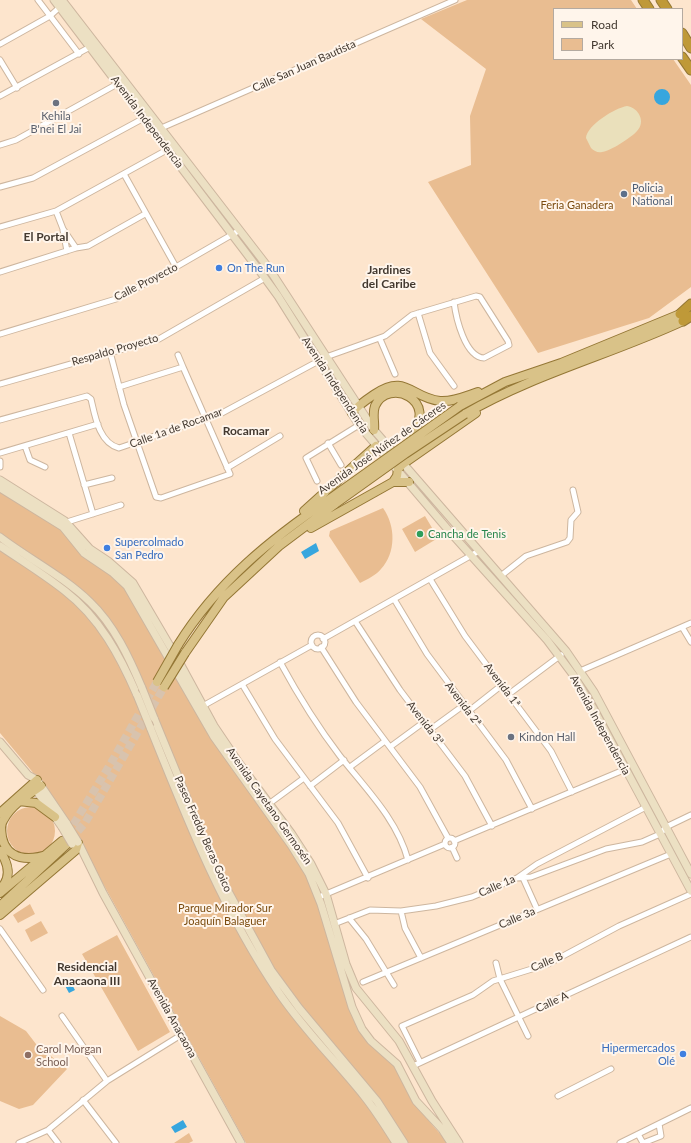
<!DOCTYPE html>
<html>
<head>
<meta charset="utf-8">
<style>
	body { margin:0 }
	#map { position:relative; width:691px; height:1143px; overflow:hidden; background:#fde5cd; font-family:Lato,sans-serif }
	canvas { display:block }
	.legend { position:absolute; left:553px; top:8px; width:130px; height:52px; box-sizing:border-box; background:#fff5eb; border:1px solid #b4aaa0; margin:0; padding:5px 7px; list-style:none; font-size:12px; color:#433930 }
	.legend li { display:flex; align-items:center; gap:8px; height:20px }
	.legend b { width:20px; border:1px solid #b4aaa0 }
</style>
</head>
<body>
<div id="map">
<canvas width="691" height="1143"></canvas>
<ul class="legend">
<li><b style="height:5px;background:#d9c288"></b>Road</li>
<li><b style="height:11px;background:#e9bd91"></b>Park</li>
</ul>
</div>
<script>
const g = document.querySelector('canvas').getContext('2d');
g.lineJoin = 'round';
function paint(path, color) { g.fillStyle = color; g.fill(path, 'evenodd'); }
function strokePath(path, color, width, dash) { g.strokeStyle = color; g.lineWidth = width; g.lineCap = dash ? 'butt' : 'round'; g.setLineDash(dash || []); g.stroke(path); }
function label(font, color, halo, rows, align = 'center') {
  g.font = font + ' Lato,sans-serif'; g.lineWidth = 4; g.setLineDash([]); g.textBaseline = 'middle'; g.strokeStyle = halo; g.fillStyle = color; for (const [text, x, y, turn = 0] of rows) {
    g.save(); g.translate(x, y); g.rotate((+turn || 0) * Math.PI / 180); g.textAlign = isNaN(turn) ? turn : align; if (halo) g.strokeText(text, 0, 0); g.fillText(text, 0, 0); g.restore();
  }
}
const green = new Path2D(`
	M467 0H631L637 9H554V59H673L691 85V287L649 318 538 353 428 182 471 165 470 116 486 69 421 19Z
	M0 491 58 526 100 567 121 583 285 840 313 885 355 1018 393 1062 415 1105 448 1143H246L68 820 40 781 0 733Z
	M383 508C396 526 396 553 381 569 376 575 368 579 360 583L329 536 330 531Z
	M425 516 438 538 415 552 402 529Z
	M7 831a24 24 0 1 1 48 0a24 24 0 1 1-48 0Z
	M30 904 35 914 18 923 13 915Z
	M41 921 48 933 31 942 25 930Z
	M117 935 170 1032 138 1051 82 954Z
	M0 1016 26 1031 36 1044 67 1069 33 1105 19 1109 0 1101Z
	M189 1133 193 1141 189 1143H174Z`);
const sand = new Path2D(`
	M627 106C639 108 646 122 637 131 632 137 609 152 602 152 598 153 594 151 591 148L586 138C587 125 615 108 627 106Z`);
const water = new Path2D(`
	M654 97a8 8 0 1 1 16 0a8 8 0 1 1-16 0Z
	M316 543 319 551 305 559 301 552Z
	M69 979 75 990 69 993 63 982Z
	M183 1120 187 1127 175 1133 171 1127Z`);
const primaryTunnel = new Path2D(`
	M67 835 111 763 157 682
	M70 840 85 823 164 687`);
const street = new Path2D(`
	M38 0 79 54
	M0 44 50 16 62 5
	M0 60 17 88
	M0 96 90 47
	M159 129 455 0
	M0 145 16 140 119 83
	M124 174 176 267
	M0 187 33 178 144 118
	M56 211 63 229 76 248
	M0 227 56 211 174 146
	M63 230 67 251
	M0 272 76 248 88 246 145 214
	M418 313 430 353 454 386
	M0 334 116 299 176 267 240 230
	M380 339 395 374
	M110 352 124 405 156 497 161 498 230 474 183 367 119 387
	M178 355 183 367
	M0 384 159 339 265 278
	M0 420 87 396 91 399C95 416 99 443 119 448L222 413 326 357 385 336 412 315 476 296 480 297 508 341 509 345 484 358C465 357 456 318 454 302
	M69 433 93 514
	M328 443 341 465
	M25 446 30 460 45 467
	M0 453 98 424
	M0 461V467
	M227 468 280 436
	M317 481 306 458 359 425
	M84 485 112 478
	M67 522 121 505
	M502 575 526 556 567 542 570 538 571 520 578 512 573 490
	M430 579 465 636 551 751 572 792
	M394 599 427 654 506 760 532 809
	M355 621 400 690 465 776 492 826
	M682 627 691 642
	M311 642a7 7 0 1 1 14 0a7 7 0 1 1-14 0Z
	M323 639 479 551
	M321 647 356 702 420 787 448 838
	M280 662C298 695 317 726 340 756 365 788 397 819 408 860
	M580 671 691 623
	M242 684 275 739 338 823 368 878
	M509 694 561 655
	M201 707 312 645
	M469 711 502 685
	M431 729 464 705
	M390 747 424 722
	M350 767 385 741
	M310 786 344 760
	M266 806 304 778
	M445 843a5 5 0 1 1 10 0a5 5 0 1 1-10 0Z
	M454 841 626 769
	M452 847 457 858
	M517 878 531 877 606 849 642 842 660 834 666 827 691 815
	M523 878 537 909
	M319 897 445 844
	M401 911 405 928 421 958
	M349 918 366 939 394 985
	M334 924 370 910 401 911 436 906 472 897 517 878 537 864 646 807
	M0 929 43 990
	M496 963 500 979 528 1036
	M363 982 671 854
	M62 1016 107 1081
	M420 1062 402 1026 473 995 493 981 548 964 619 926 691 894
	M413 1066 691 937
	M558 1096 611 1069
	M83 1100 116 1143
	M48 1130 58 1143
	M638 1134 643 1143 661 1136 659 1124
	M19 1143 48 1130 107 1081 181 1035
	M620 1143 691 1108`);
const secondary = new Path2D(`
	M54 0 259 270 278 296 359 425 450 532 547 640 574 676 593 708 691 891
	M62 0 268 267 374 430 566 651 594 692 691 874
	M0 480 65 521 90 549 108 561 133 583 177 658 214 726 239 763 291 833 311 864 326 894 346 964 356 988 399 1041 432 1101 459 1143
	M0 488 63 527 84 553 112 572 127 586 214 737 291 845 309 874 321 904 352 1007 362 1029 371 1041 397 1064 416 1101 442 1129 451 1143
	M0 537C29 559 63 576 90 602 114 625 129 657 142 688
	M0 546C22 561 45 575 65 591 100 618 120 656 137 695
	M154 718 217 871 271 970 299 1008 377 1101 404 1143
	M150 727C187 819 223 911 279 993 304 1030 336 1061 364 1096 376 1111 386 1127 396 1143
	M0 742 28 775 37 780 67 824
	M33 786 62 827
	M78 842 103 893 241 1143`);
const primary = new Path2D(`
	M460 406 505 382 561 363 680 314
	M352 413C358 405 366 400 375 394 406 373 411 398 440 401 453 402 466 396 478 392
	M465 414C534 374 612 354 683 321
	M374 430C375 422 372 414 375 406 388 377 441 400 410 436
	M393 482 397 476 398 469 403 464 476 413
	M304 511 376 446
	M311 528 393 482H409
	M178 645C217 582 271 539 331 498
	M185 653 224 597 279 546 335 504
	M41 786C28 795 12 804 4 819 0 824 1 830 2 837 7 861 30 861 49 854
	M19 801 36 803 55 817
	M0 813 37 780
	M0 851C8 863 12 877 1 888
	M0 893 62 841
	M0 906 67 844
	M0 915 76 850 78 843`);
const highway = new Path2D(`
	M643 0 649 9
	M661 0 667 9
	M682 33 691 48
	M682 57 691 70
	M680 314 691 304
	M683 321 691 316`);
const secondaryBridge = new Path2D(`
	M142 688 154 718
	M137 695 150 727
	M67 824 78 842
	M62 827 72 844`);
const primaryBridge = new Path2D(`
	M331 498 460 406
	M335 504 405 454 465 414
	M157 682 178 645
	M164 687 185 653`);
const markers = [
	[56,103,4,"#6b7280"],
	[624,194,4,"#5c6f8a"],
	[219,268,4,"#3f7fe0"],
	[420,534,4,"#2e9e5b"],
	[107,548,4,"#3f7fe0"],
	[511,737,4,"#6b7280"],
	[683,1054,4,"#3f7fe0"],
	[28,1055,4,"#8d6e63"]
];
const streetNames = [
	["Calle San Juan Bautista",304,66,-24],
	["Avenida Independencia",147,122,53],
	["Calle Proyecto",146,282,-27],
	["Respaldo Proyecto",115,350,-16],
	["Avenida Independencia",335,385,57],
	["Calle 1a de Rocamar",176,428,-20],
	["Avenida José Núñez de Cáceres",382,448,-35],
	["Avenida 1ª",502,685,53],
	["Avenida 2ª",463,704,53],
	["Avenida 3ª",425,723,52],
	["Avenida Independencia",600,725,61],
	["Avenida Cayetano Germosén",269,806,55],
	["Paseo Freddy Beras Goico",203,834,66],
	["Calle 1a",497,886,-24],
	["Calle 3a",517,918,-23],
	["Calle B",547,962,-23],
	["Calle A",552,1002,-25],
	["Avenida Anacaona",172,1018,61]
];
const worshipNames = [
	["Kehila",56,116],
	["B'nei El Jai",56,129],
	["Kindon Hall",519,737,"left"]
];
const serviceNames = [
	["Policia",632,188],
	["National",632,201]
];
const parkNames = [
	["Feria Ganadera",577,205],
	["Parque Mirador Sur",225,908],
	["Joaquín Balaguer",225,921]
];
const shopNames = [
	["On The Run",227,268],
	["Supercolmado",115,542],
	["San Pedro",115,555],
	["Hipermercados",675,1048,"right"],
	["Olé",675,1061,"right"]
];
const leisureNames = [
	["Cancha de Tenis",428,534]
];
const educationNames = [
	["Carol Morgan",36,1049],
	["School",36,1062]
];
const neighbourhoodNames = [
	["El Portal",46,237],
	["Jardines",389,270],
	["del Caribe",389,284],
	["Rocamar",246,431],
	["Residencial",87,967],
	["Anacaona III",87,981]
];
paint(green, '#e9bd91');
paint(sand, '#eae0bb');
paint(water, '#37a6de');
strokePath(primaryTunnel, '#d8c3ae', 8, [8, 4]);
strokePath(street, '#cdb69f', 7);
strokePath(secondary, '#cdb69f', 9);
strokePath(primary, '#947735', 10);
strokePath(highway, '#947735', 11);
strokePath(street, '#fff', 5);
strokePath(secondary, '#ece0c3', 7);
strokePath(primary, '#d9c288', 8);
strokePath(highway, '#bf9938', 9);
strokePath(secondaryBridge, '#cdb69f', 9, []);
strokePath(primaryBridge, '#947735', 10, []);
strokePath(secondaryBridge, '#ece0c3', 7);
strokePath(primaryBridge, '#d9c288', 8);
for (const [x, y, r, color] of markers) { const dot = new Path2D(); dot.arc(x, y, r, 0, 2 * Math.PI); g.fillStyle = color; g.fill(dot); strokePath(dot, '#fff5eb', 1.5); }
label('11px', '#433930', '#fff5eb', streetNames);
label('11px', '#5b616d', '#fff5eb', worshipNames);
label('11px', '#4e5e75', '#fff5eb', serviceNames, 'left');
label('11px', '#7a4b0e', '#fff5eb', parkNames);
label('11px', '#366cbe', '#fff5eb', shopNames, 'left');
label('11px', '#27864d', '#fff5eb', leisureNames, 'left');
label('11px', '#785e54', '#fff5eb', educationNames, 'left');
label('bold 12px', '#433930', '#fff5eb', neighbourhoodNames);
</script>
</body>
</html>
